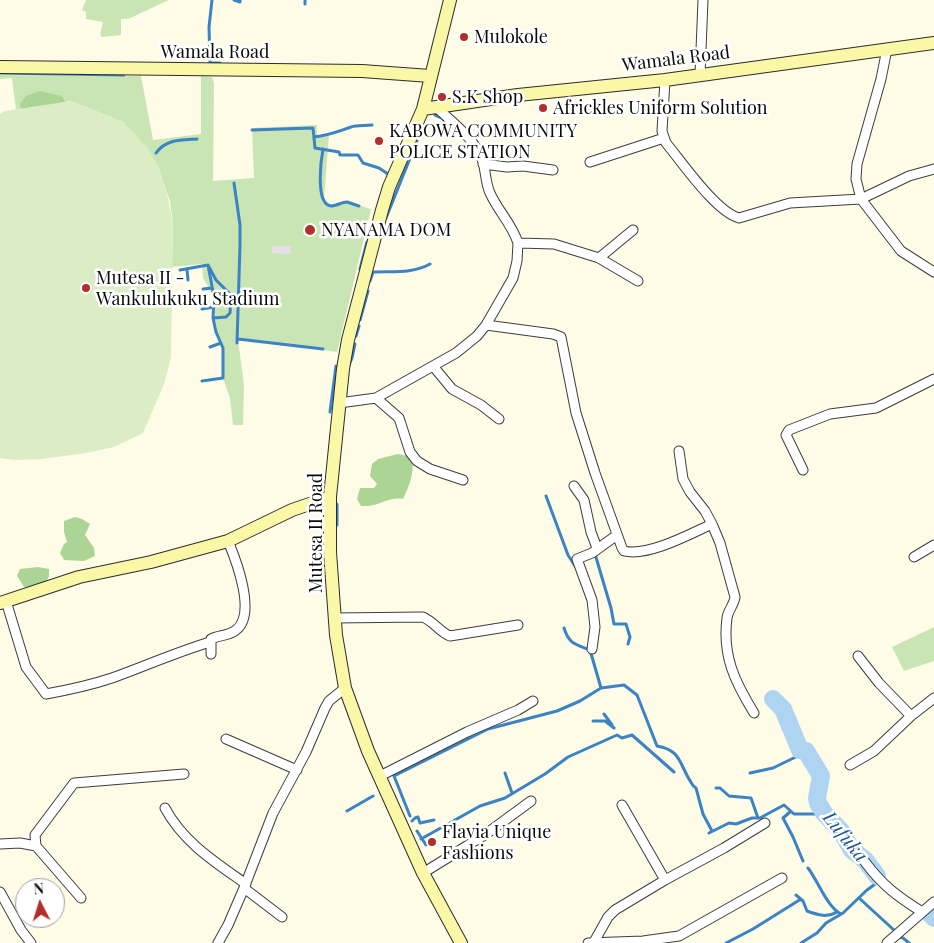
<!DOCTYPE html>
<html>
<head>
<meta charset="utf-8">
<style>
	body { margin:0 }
	#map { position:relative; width:934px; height:943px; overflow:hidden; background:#fefbe7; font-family:"Playfair Display",serif }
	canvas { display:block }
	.north { position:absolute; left:15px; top:878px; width:50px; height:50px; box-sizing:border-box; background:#fff; border:1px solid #9d9d9d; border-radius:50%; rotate:355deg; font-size:14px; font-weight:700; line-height:20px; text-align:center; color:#0a0a0a }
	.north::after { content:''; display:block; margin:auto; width:18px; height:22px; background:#b02f2b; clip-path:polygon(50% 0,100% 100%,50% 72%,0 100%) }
</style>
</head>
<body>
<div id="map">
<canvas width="934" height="943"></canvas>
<div class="north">N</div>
</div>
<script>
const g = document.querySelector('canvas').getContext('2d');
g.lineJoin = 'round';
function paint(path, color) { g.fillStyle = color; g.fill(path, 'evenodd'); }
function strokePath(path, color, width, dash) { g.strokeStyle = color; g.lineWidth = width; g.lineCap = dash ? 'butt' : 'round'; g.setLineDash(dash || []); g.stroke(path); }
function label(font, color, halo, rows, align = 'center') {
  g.font = font + ' "Playfair Display",serif'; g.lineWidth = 5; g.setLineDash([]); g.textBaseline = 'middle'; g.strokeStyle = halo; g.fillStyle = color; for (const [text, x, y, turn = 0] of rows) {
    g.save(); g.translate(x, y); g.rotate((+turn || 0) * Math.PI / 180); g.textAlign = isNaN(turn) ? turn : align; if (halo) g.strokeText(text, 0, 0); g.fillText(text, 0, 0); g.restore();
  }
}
const industrial = new Path2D(`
	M274 230 292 246 290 254H272Z`);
const green = new Path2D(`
	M86 0H169L128 19H121V35L102 37 100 35 103 22 86 19V12L82 10Z
	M0 75 141 76 153 140 201 134V76L212 77 214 83 213 181 254 178 252 128 317 125V136L329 135 324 198 326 203 332 206 347 202 371 209 337 352 286 344 238 340 244 385 243 425H233L230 398 223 378V348L216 332 213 318 214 297 203 278 202 264 172 267 173 224 170 201 158 167 123 122 71 101 16 110 12 78 0 79ZM291 246 290 254 272 253 273 246Z
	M934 627V661L904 671 892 647Z`);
const forest = new Path2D(`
	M40 91 62 96 67 105 23 121 20 104 26 96Z
	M398 454 412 457C415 471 409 487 403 499 391 497 385 502 374 505 370 506 366 506 361 506L357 499 360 488H374L377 484 370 476 372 464 378 459Z
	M75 517 82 519 90 524 85 535 94 548 95 556 84 561 64 560 60 553 64 544 67 542 64 532V521Z
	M38 567 49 569V576L46 583 31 589 24 587 17 576 20 569Z`);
const pitch = new Path2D(`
	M71 101 123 122 148 148 160 170 167 193 173 224 171 357 164 384 143 433 114 447 86 453 42 459 15 460 0 458V114L5 111Z`);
const stream = new Path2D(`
	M212 0 209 27 210 63H220
	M234 0 240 2V0
	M305 4V0
	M0 73 124 75
	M435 115 442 118 447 125
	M252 130 313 128 315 148 339 152 340 155H358L363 163 379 168 388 174V176
	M314 137C330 135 336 132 351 127 357 125 365 126 372 125
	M323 149C321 160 315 204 331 206 336 206 342 202 347 202 351 203 355 205 359 206
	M156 153C166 139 181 140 197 139
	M234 183 240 225V245L237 343
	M386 218 417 141
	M187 269 188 280
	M360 269 367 242
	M180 270 208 265 216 280 231 295 230 313 226 317 213 318
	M370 281 373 272C393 271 412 274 430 264
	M203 289 212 288
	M202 309 214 307
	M360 320 368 291
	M356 336 359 326
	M238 339 323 349
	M210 347 221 343
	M349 365 352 358 355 344
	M202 381 223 378V348L216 332 213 318 214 297 208 265
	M330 412 336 366
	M546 496 568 555 577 569
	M337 504V525
	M595 554 611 608 614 624H626L630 637 628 644
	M564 628C569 644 575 644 590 650L601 688
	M604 714 612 725
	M593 721H605L614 728
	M505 773 512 793
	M750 773 773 768 806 752
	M716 788H720L729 796 751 798 758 818
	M347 811 373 796
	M790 812 783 818 793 837 803 861
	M410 816 394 776 488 729 557 711 580 701 601 688 624 685 637 695 657 746C680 750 679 762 689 779 692 783 691 785 696 788L703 814 712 831
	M412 821 415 818 418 817 420 823 434 820
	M417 831 426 845
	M709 833 729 823 736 824 752 818H760L784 805 794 814H816L822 811
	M421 839 480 806 505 798 545 774 568 757 617 735 622 738 632 735 674 772
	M808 868C818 881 827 907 841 914
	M796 895 803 901 807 911C818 915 827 918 837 912
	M859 898 895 931
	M900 937 903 938 909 943
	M726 943 753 929 801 899
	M801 943 817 933 826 923 843 913 867 890 878 882`);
const river = new Path2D(`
	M773 699 783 709 800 750 806 751 821 776 817 798 818 803 824 813 841 831 852 850 865 860 877 876
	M929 913 934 918`);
const street = new Path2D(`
	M700 75 703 0
	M665 80 662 131 666 143C682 162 716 212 739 218L790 203 861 199 856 179 857 164 881 79 887 49
	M436 107C452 122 474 138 482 159 486 170 485 182 490 193 498 211 512 224 518 243L554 244 599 258 633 230
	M590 162 664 138
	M483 164 507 167 523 166 553 170
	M934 169 909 176 861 199 901 251 934 272
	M599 258 638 281
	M486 325 553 334 561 337 576 413 595 473 622 548 624 551C648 557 690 534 712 524
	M433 366 452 389 481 405 499 419
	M376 398 399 418 410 452 417 461 430 469 463 480
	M339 403 376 398 456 353 477 336 486 325 513 278 517 261 518 243
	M679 451 683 479 690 492 705 511 712 524 720 543 735 597C734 605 728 610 727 618 722 656 735 682 754 713
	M803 470 786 435 789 430 830 414 876 408 934 379
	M574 486 584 500 591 532 597 548
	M914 557 934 545
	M6 601 26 667 46 694C68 690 91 685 112 678 145 666 177 652 210 642
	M334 618 423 617C434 622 440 632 450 636L518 625
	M592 649 595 627 592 600 577 559 592 553 617 535
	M211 654V639C219 635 229 636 236 630 257 614 236 560 228 541
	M858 656 879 683 911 716
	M226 739 297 770
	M850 765 874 751 911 716 934 698
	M380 776 467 732 518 710 533 701
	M622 805 665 880 724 848 765 823
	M165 808C183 842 215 862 246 884
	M0 844 20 843 36 846 81 898
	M36 846 35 835 74 783 184 774
	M865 862C883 886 897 896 922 912
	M423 873 486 834 531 801
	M0 892 21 930 31 943
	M282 917 244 888 273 813 306 752 325 708 329 701 345 688
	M594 942 608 917 615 910 665 880
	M218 943 228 925 244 888
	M588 943 643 941 679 936 782 878
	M887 943 934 902`);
const secondary = new Path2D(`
	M450 0 423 109 389 187 382 210 348 340 343 369 330 497V552L336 635 345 688 368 751 423 873 461 943
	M0 67 362 71 430 76
	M423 109 518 95 665 80 934 43
	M0 603 79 577 151 562 228 541 292 510 330 497`);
const markers = [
	[464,37,5,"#b02f2b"],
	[442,97,5,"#b02f2b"],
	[543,108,5,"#b02f2b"],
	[379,141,5,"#b02f2b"],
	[310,230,6,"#b02f2b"],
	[86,288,5,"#b02f2b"],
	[432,842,5,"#b02f2b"]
];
const poiNames = [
	["Mulokole",474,37],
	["S.K Shop",452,97],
	["Africkles Uniform Solution",553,108],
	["KABOWA COMMUNITY",389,131],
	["POLICE STATION",389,152],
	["NYANAMA DOM",321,230],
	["Mutesa II -",96,278],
	["Wankulukuku Stadium",96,299],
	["Flavia Unique",442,832],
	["Fashions",442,853]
];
const streetNames = [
	["Wamala Road",215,52],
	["Wamala Road",676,59,-7],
	["Mutesa II Road",316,533,-90]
];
const waterNames = [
	["Lufuka",845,837,51]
];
paint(industrial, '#e8dee9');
paint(green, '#cae5b4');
paint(forest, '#acd595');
paint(pitch, '#dcedc6');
strokePath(stream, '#3b83c4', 3);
strokePath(river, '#afd4f2', 18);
strokePath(street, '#3d3d3d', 11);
strokePath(secondary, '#2c2c2c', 14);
strokePath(street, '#fff', 9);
strokePath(secondary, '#faf7a6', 12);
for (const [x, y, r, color] of markers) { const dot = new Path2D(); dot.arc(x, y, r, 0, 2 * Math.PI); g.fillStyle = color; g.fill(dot); strokePath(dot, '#fff', 2); }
label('18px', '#0a0a0a', '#fff', poiNames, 'left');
label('18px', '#0a0a0a', '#fff', streetNames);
label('italic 19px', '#1c5592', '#fff', waterNames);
</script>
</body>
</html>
